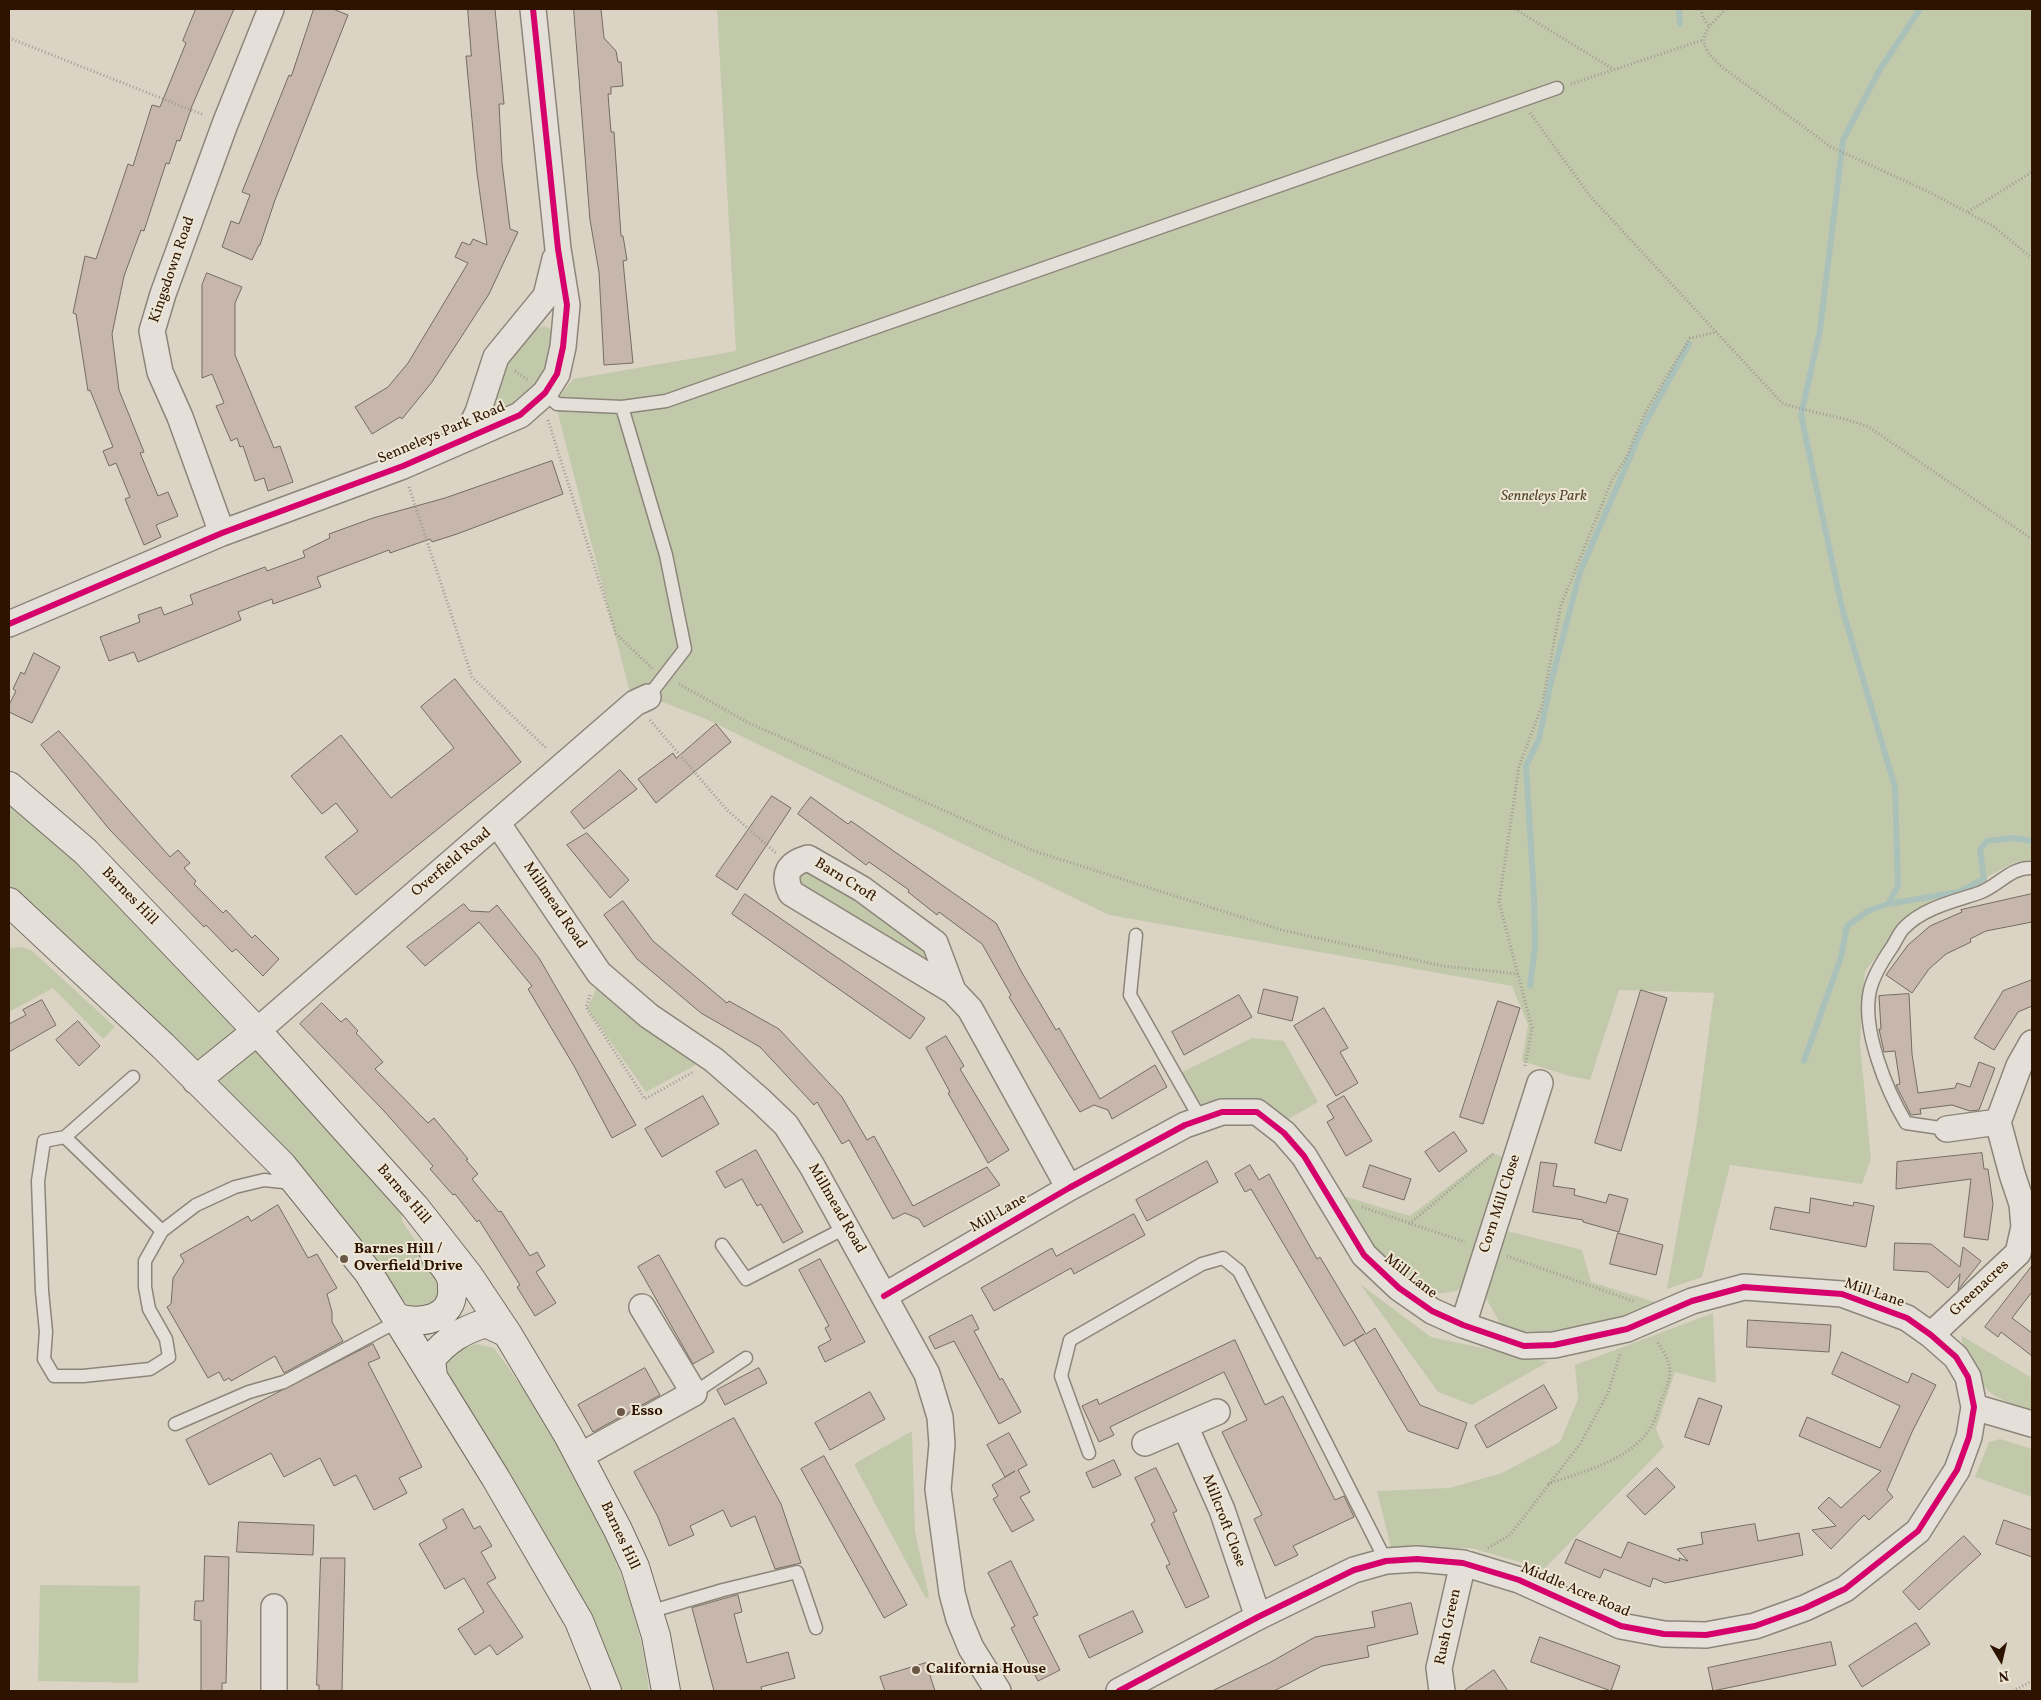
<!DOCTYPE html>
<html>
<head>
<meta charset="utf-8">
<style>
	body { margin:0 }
	#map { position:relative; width:2041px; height:1700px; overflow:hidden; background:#dbd4c5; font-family:Vollkorn,serif }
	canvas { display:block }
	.frame { position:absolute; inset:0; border:10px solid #2e1400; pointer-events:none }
	.north { position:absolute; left:1976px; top:1635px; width:50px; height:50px; -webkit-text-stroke:4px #ede6d4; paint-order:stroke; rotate:171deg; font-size:14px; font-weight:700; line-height:20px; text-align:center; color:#2e1400 }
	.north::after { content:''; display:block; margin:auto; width:18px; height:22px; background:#2e1400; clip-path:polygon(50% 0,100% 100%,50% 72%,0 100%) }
</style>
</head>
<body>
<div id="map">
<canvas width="2041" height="1700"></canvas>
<div class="frame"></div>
<div class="north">N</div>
</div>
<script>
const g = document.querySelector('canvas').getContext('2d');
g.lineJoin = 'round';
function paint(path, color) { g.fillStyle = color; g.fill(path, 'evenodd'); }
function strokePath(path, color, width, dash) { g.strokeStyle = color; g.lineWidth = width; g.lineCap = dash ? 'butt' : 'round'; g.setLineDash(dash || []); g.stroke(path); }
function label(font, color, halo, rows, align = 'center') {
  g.font = font + ' Vollkorn,serif'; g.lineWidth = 4; g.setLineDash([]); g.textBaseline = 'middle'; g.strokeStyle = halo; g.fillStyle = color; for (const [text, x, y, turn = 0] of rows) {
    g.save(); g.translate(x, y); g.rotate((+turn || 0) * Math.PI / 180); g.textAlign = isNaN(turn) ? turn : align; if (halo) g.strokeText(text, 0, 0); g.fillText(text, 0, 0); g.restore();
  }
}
const green = new Path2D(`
	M717 9H2032V860L2016 862 1906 919 1865 971 1860 1043 1871 1159 1862 1184 1730 1165 1702 1277 1667 1289 1696 1128 1714 993 1619 990 1590 1080 1569 1076 1522 1061 1528 1025 1512 986 1109 915 706 719 629 689 555 402 573 379 736 351Z
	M544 326 553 330 557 342 536 398 504 411 494 405 491 392 495 378 529 330Z
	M9 801 100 883 401 1204 402 1221 443 1281 440 1299 427 1312 412 1309 48 922 9 887Z
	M797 862 930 945 945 983 793 888Z
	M22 947 31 950 115 1027 103 1039 53 988 9 1012V948Z
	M599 983 703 1061 646 1092 587 1008Z
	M1252 1038 1284 1041 1318 1102 1287 1120 1277 1115 1204 1111 1176 1075Z
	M1492 1153 1510 1159 1469 1281 1456 1291 1436 1294 1409 1281 1371 1244 1340 1195 1410 1216Z
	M1507 1231 1582 1250 1591 1282 1655 1302 1642 1314 1557 1333 1514 1331 1502 1327 1486 1298Z
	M1360 1284 1431 1337 1548 1362 1472 1405 1438 1392Z
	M1713 1313 1716 1383 1675 1372 1656 1429 1664 1447 1544 1569 1471 1548H1391L1377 1491 1449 1488 1502 1473 1560 1442 1578 1399 1575 1365Z
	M1962 1336 2032 1378V1412C1996 1396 1986 1399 1969 1361 1965 1352 1961 1346 1962 1336Z
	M477 1344 494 1348C562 1439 639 1576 649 1691H614L442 1371C449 1355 460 1348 477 1344Z
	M912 1431 915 1532 929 1596 926 1599 854 1464Z
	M2000 1439 2032 1449V1497L1975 1477 1989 1442Z
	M40 1585 140 1586 138 1683 38 1681Z`);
const stream = new Path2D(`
	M1679 9 1680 24
	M1888 904 1959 892 1984 879 1980 850 1987 841 2013 838 2032 841
	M1530 986 1535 947 1534 896 1526 766 1539 739 1550 686 1580 572 1643 427 1689 344
	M1804 1061 1841 957 1847 926 1868 911 1888 904 1898 886 1895 787 1842 608 1801 415 1820 330 1843 140 1879 71 1920 9`);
const building = new Path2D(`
	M196 9H234L192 106 180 141 177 140 169 164 166 163 144 231 141 230 124 276 112 334 119 390 144 452 140 453 158 496 168 492 178 516 156 525 161 537 144 545 125 499 130 497 116 463 109 466 103 451 113 447 90 390 88 391 76 314 73 313 85 256 96 259 128 164 133 166 152 105 160 107 186 43 183 41Z
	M314 9H333L348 15 275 200 260 245H259L252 260 222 247 231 221 239 224 250 195 242 192 289 75 291 76Z
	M468 9H495L504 104H499L502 163 510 229 518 232 489 294 432 382 402 419 400 417 372 434 355 407 388 387 408 363 468 263 455 257 462 242 470 245 473 239 487 245 477 173 466 56H471Z
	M574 9H601L604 38 616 51 618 62H621L623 86 611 87V94H608L611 132H614L621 236H623L627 260 623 261 633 363 604 365 599 272 590 220Z
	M207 273 242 287 235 303V355L274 448 280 446 293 482 268 491 264 478 255 481 243 446 240 447 237 438 231 441 216 406 224 403 212 374 202 378V285Z
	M552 461 563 494 457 534 432 542 430 539 390 553 389 550 317 577 321 587 273 604 272 599 238 612 241 620 138 662 134 652 109 661 100 637 140 622 138 615 161 607 164 615 193 604 190 595 265 567 267 571 305 557 303 551 330 538 329 534 373 518 445 498Z
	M34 653 60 667 32 723 9 712V705L16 691 13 689 21 672 24 674Z
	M455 679 521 762 356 895 325 857 358 831 336 803 322 814 291 776 341 735 391 798 454 748 421 707Z
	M716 724 731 742 656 803 638 779 673 753 676 758Z
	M59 731 170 857 178 850 190 863 184 868 196 881 194 884 223 913 226 910 252 938 255 935 279 959 263 976 236 949 232 952 206 925 204 927 109 829 41 745Z
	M620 770 637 789 584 829 571 812Z
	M772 796 791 808 737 890 716 876Z
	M811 797 848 824 851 821 996 923 1021 971 1056 1030 1059 1028 1100 1099 1155 1065 1167 1087 1112 1119 1108 1110 1094 1105 1080 1112 1009 997 1011 995 982 944 939 912 937 915 908 892 909 890 869 862 866 865 798 814Z
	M587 833 629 880 610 898 567 845Z
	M745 894 925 1018 910 1039 732 914Z
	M2032 894V922L1986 931 1970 939 1971 942 1946 954 1929 969 1912 993 1886 975 1908 945 1930 926 1962 912 1961 910Z
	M623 901 653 941 727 1003 729 1001 779 1029 842 1097 867 1140 874 1136 913 1206 987 1167 1000 1185 924 1227 919 1219 905 1213 893 1219 849 1140 842 1144 817 1102 814 1105 760 1047 701 1013 637 959 604 915Z
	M464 904 470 911 489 912 497 905 539 958 636 1125 612 1138 574 1066 528 989 532 986 479 922 425 966 407 947Z
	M2032 980V1006L2018 1012 1994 1050 1974 1038 2003 991Z
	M1264 989 1298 997 1292 1021 1258 1013Z
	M1641 990 1667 998 1621 1151 1595 1143Z
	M1909 994 1912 1054 1918 1093 1955 1088 1957 1083 1970 1087 1979 1062 1995 1068 1979 1110 1970 1111 1952 1105 1920 1109 1921 1114 1911 1115 1896 1085 1900 1084 1895 1051 1884 1052 1879 1029H1881L1879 996Z
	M1239 995 1252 1017 1184 1055 1172 1032Z
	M42 1000 56 1025 9 1052V1024L26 1015 23 1010Z
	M1498 1001 1520 1008 1483 1124 1460 1117Z
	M322 1003 341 1022 346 1018 358 1031 356 1033 383 1062 375 1069 428 1123 434 1118 468 1159 466 1160 478 1174 472 1179 499 1212 501 1211 530 1256 537 1252 545 1266 536 1272 556 1303 535 1316 517 1287 520 1285 479 1220 477 1222 455 1194 453 1195 430 1169 433 1166 384 1111 300 1024Z
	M1324 1008 1348 1048 1340 1052 1358 1083 1336 1096 1294 1026Z
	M78 1021 100 1046 79 1066 56 1040Z
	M946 1036 964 1066 960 1069 1009 1150 988 1163 948 1093 950 1092 926 1048Z
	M703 1096 719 1124 662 1157 645 1129Z
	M1344 1096 1372 1141 1346 1156 1327 1122 1334 1118 1327 1106Z
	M1454 1132 1467 1151 1439 1172 1425 1152Z
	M756 1150 803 1232 783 1243 761 1204 757 1206 742 1179 725 1188 716 1172Z
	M1982 1153 1984 1169H1988L1993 1204 1988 1240 1964 1237 1971 1179 1896 1189 1897 1162Z
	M1207 1161 1218 1182 1147 1221 1136 1200Z
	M1541 1162 1557 1164 1553 1186 1575 1189 1574 1195 1606 1203 1609 1194 1628 1199 1619 1232 1583 1222V1220L1533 1212Z
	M1250 1165 1259 1180 1269 1174 1317 1259 1320 1257 1366 1334 1375 1328 1420 1405 1467 1423 1458 1449 1408 1431 1354 1340 1364 1334 1344 1346 1251 1189 1245 1192 1235 1174Z
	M1370 1165 1411 1179 1404 1200 1363 1187Z
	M1811 1198 1853 1206 1854 1202 1874 1206 1866 1247 1770 1229 1775 1207 1809 1213Z
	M278 1205 308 1258 317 1254 337 1288 327 1294 332 1312V1322L343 1341 284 1373 275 1356 231 1381 229 1378 224 1381 219 1372 208 1378 167 1307 171 1304 173 1278 184 1261 180 1255 248 1216 251 1221Z
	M1134 1214 1145 1235 1074 1274 1071 1268 994 1311 981 1288 1052 1248 1056 1256Z
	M1618 1233 1663 1245 1656 1275 1610 1264Z
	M1895 1243 1931 1244 1960 1267 1963 1247 1981 1261 1958 1290 1960 1274 1948 1288 1928 1272 1894 1270Z
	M659 1255 714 1352 693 1364 638 1267Z
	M820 1259 865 1342 825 1362 818 1347 831 1340 825 1328 829 1326 799 1270Z
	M2032 1266V1292L2012 1318 2032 1333V1356L2001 1332 1998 1337 1985 1327Z
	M972 1315 979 1329 974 1331 1000 1380 1002 1378 1021 1412 999 1424 954 1341 935 1349 929 1337Z
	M1748 1320 1831 1325 1829 1352 1747 1347Z
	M1235 1340 1265 1405 1283 1396 1335 1500 1344 1496 1354 1517 1293 1546 1298 1555 1275 1566 1254 1519 1262 1515 1222 1432 1247 1420 1224 1372 1110 1427 1114 1435 1099 1442 1082 1406 1097 1399 1099 1404Z
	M373 1344 380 1358 368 1363 422 1467 399 1478 407 1493 374 1510 356 1475 334 1486 320 1458 284 1477 271 1453 209 1485 186 1440Z
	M1842 1352 1908 1383 1912 1373 1936 1385 1912 1432 1887 1490 1893 1497 1869 1520 1864 1515 1831 1549 1812 1530 1836 1526 1818 1508 1829 1497 1841 1508 1881 1471 1799 1436 1807 1417 1880 1448 1900 1406 1832 1374Z
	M645 1368 660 1395 593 1432 578 1405Z
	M759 1368 767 1383 725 1405 717 1390Z
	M1544 1385 1557 1408 1487 1448 1475 1426Z
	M870 1392 885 1419 830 1450 815 1423Z
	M1699 1398 1722 1406 1709 1445 1685 1437Z
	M734 1418 781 1504 801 1563 775 1569 755 1516 731 1527 723 1510 690 1526 694 1535 669 1546 658 1517 634 1472Z
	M1009 1433 1027 1465 1018 1470 1030 1492 1020 1497 1034 1520 1012 1532 993 1499 998 1496 992 1485 1015 1471 1005 1477 987 1445Z
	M824 1456 907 1605 884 1618 801 1469Z
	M1114 1460 1121 1475 1093 1488 1086 1473Z
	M1156 1468 1177 1511 1173 1513 1209 1597 1186 1608 1166 1566 1170 1564 1151 1524 1155 1521 1135 1478Z
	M1657 1468 1675 1487 1645 1515 1627 1496Z
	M463 1509 474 1529 480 1526 492 1546 481 1552 496 1578 487 1583 523 1637 497 1655 490 1645 475 1655 458 1629 484 1612 464 1578 445 1589 419 1544 447 1528 443 1520Z
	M2004 1520 2032 1530V1557L1996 1544Z
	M239 1522 314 1525 313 1555 237 1552Z
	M1755 1524 1758 1541 1799 1533 1803 1555 1665 1583 1653 1578 1650 1587 1604 1569 1600 1578 1565 1563 1576 1539 1621 1558 1628 1542 1680 1561 1679 1558 1688 1561 1677 1549 1703 1544 1701 1533Z
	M1964 1536 1981 1554 1919 1610 1903 1592Z
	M205 1556 229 1557 226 1683H222V1691H201V1621L194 1620 195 1601H203Z
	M321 1558H345L342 1691H319V1685H317Z
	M1011 1561 1038 1615 1033 1617 1060 1670 1038 1681 1011 1628 1015 1626 988 1573Z
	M738 1595 742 1612 734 1614 747 1663 788 1652 795 1678 761 1687 762 1691H714L692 1608Z
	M1411 1603 1418 1634 1367 1646 1369 1657 1322 1666 1274 1691H1212L1269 1663 1315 1637 1375 1627 1372 1612Z
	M1133 1611 1143 1632 1089 1658 1079 1636Z
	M1916 1623 1930 1644 1862 1687 1849 1666Z
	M1540 1637 1620 1666 1611 1691 1531 1662Z
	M1831 1642 1836 1665 1713 1691 1708 1668Z
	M926 1663 935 1691H885L880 1677Z
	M1494 1670 1508 1691H1464Z`);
const path = new Path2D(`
	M1515 9 1613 69
	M1701 9 1703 18 1709 26
	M1726 9C1702 33 1693 41 1722 67L1831 147 1929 192 1993 226 2032 258
	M9 38 204 115
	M1571 84 1703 40
	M1530 113 1590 196 1782 403C1811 413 1841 416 1869 427L2032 539
	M1968 212 2032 172
	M515 371 528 380
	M548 420 616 634 652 668
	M409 487 472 677 547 749
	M679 684 747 722 1034 851 1282 930 1443 966 1518 974
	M650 720 727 810 776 853
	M590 995 586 1007 645 1099 693 1072
	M1525 1066 1532 1028 1499 902 1519 766 1542 706 1561 605 1612 480 1625 460 1646 411 1690 338 1717 332
	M1362 1207 1465 1242
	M1409 1224 1493 1154
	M1507 1256 1633 1301
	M1548 1484C1583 1471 1627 1462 1649 1430 1655 1422 1658 1410 1661 1401 1673 1372 1674 1368 1657 1341
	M1488 1548 1510 1535 1580 1444 1608 1393 1620 1354
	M2013 1691 2032 1681`);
const service = new Path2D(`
	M545 393 557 404 622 407 666 555 685 649 648 697
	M622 407 666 401 1557 88
	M1136 935 1130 995 1201 1120
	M133 1077 65 1137 44 1141 38 1181 42 1291 46 1332 44 1359 54 1376H83L150 1369 169 1357 166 1339 149 1309 145 1287V1261L162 1231 196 1205 235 1187 264 1180 293 1183
	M1947 1129 1906 1123C1887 1091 1861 1029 1870 990 1874 974 1883 960 1892 947 1896 941 1899 933 1904 928 1923 908 1955 901 1979 893 1999 886 2010 867 2032 868
	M65 1137 162 1231
	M722 1245 746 1279 847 1227
	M694 1393 746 1358
	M175 1424 249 1392 284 1382 398 1321
	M1089 1453 1061 1376 1070 1340 1202 1264 1223 1258 1239 1271 1386 1561
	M649 1612 723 1590 797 1572 816 1628`);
const minor = new Path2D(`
	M460 440 471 427 478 412 496 357 546 296 555 259
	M222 533 180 417 160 372 152 331 163 294 225 124 271 9
	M9 624 222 533 403 466 520 415 545 393 557 374 563 347 567 305 558 249 533 9
	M498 824 599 973 649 1016 714 1060 761 1101 786 1125 812 1166 927 1374 940 1417 942 1444 938 1489 952 1593 959 1619 971 1648 998 1691
	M953 991 935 943 862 889 808 858C788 864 782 874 791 893L953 991 970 1009 1069 1188
	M257 1031 635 703 648 697
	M1998 1122 2019 1066 2032 1043
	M884 1296 1069 1188 1185 1125 1222 1112H1257L1284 1133 1304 1156 1364 1255 1399 1288 1432 1311 1463 1325 1524 1346 1554 1345 1627 1329 1692 1301 1744 1287 1842 1294 1907 1318 1931 1335 1956 1357 1968 1377 1974 1407 1969 1437 1957 1470 1918 1531 1845 1589 1805 1608 1755 1626 1706 1635 1664 1634 1621 1626 1519 1580 1463 1563 1417 1559 1386 1561 1354 1570 1258 1617 1119 1691
	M1463 1325 1540 1083
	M1931 1335 2018 1253 2024 1227 2022 1204 2012 1174 1998 1122 1947 1129
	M1974 1407 2032 1424
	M1185 1426 1222 1510 1258 1617
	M1145 1443 1217 1412
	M580 1456 694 1393 642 1307
	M274 1691V1607
	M1442 1691 1439 1668 1463 1563`);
const secondary = new Path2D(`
	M9 786 86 852 257 1031 415 1207 469 1276 507 1333 568 1435 618 1530 635 1567 656 1636 666 1691
	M9 902 163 1046 282 1165 368 1272 495 1477 579 1621 607 1691
	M196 1080 257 1031
	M396 1317C420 1326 455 1319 452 1288 452 1284 452 1279 450 1276 447 1268 439 1261 434 1254
	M433 1377 431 1359C446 1340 463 1330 486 1323L507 1333`);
const cycleway = new Path2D(`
	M9 624 222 533 403 466 520 415 545 393 557 374 563 347 567 305 558 249 533 9
	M884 1296 1069 1188 1185 1125 1222 1112H1257L1284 1133 1304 1156 1364 1255 1399 1288 1432 1311 1463 1325 1524 1346 1554 1345 1627 1329 1692 1301 1744 1287 1842 1294 1907 1318 1931 1335 1956 1357 1968 1377 1974 1407 1969 1437 1957 1470 1918 1531 1845 1589 1805 1608 1755 1626 1706 1635 1664 1634 1621 1626 1519 1580 1463 1563 1417 1559 1386 1561 1354 1570 1258 1617 1119 1691`);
const markers = [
	[344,1259,5,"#6b5745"],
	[621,1412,5,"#6b5745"],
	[916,1670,5,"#6b5745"]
];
const streetNames = [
	["Kingsdown Road",173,270,-71],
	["Senneleys Park Road",442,434,-23],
	["Overfield Road",452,863,-40],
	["Barn Croft",845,881,32],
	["Barnes Hill",129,897,46],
	["Millmead Road",554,906,56],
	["Barnes Hill",403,1195,49],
	["Corn Mill Close",1501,1204,-72],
	["Millmead Road",836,1209,60],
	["Mill Lane",999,1214,-30],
	["Mill Lane",1410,1277,38],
	["Greenacres",1980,1289,-43],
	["Mill Lane",1874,1294,19],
	["Millcroft Close",1223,1521,69],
	["Barnes Hill",619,1536,65],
	["Middle Acre Road",1575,1591,23],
	["Rush Green",1449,1627,-78]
];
const parkNames = [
	["Senneleys Park",1544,497]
];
const poiNames = [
	["Barnes Hill /",354,1250],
	["Overfield Drive",354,1267],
	["Esso",631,1412],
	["California House",926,1670]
];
paint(green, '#c2c9ab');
strokePath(stream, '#aac1ba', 6);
paint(building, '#c6b6ac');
strokePath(building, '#746c61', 1);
strokePath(service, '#8d857a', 15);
strokePath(minor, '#8d857a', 28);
strokePath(secondary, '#746c61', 30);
strokePath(path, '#a09b93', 3, [1, 2.5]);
strokePath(service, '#e4e0d9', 12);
strokePath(minor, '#e4e0d9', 25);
strokePath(secondary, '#e4e0d9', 28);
strokePath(cycleway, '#d6006c', 6);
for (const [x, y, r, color] of markers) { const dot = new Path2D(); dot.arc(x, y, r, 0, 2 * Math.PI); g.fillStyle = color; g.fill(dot); strokePath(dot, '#ede6d4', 2); }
label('15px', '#2e1400', '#ede6d4', streetNames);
label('italic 15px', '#54482d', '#ede6d4', parkNames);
label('bold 15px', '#2e1400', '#ede6d4', poiNames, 'left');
</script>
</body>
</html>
